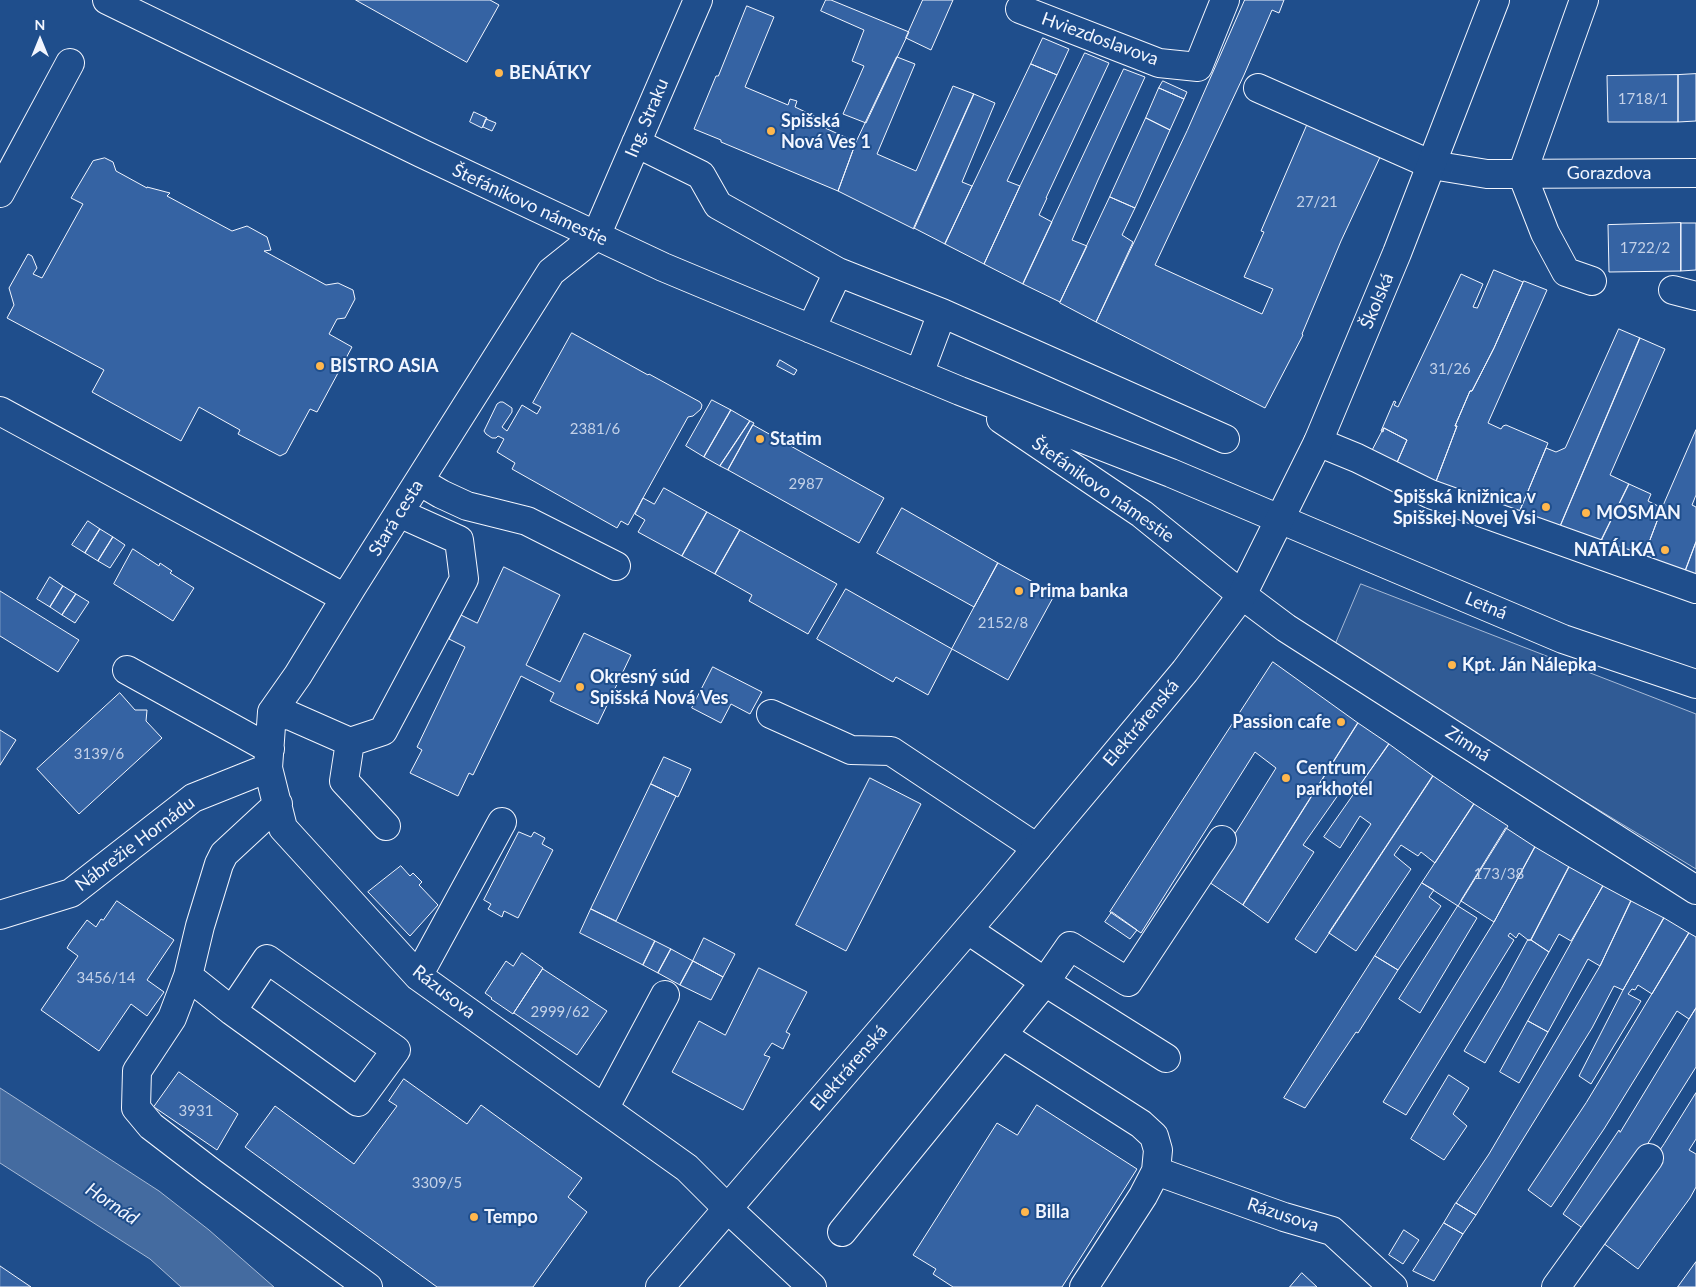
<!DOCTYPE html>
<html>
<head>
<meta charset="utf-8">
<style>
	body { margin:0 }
	#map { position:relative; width:1696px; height:1287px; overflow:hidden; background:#1f4e8c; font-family:Lato,sans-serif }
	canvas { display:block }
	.north { position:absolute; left:15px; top:15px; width:50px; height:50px; -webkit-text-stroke:4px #1f4e8c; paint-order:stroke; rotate:0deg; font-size:14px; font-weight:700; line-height:20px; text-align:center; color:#f2f6ff }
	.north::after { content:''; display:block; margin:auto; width:18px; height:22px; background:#f2f6ff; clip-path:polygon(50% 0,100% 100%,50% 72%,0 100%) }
</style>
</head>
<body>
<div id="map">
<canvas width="1696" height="1287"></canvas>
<div class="north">N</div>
</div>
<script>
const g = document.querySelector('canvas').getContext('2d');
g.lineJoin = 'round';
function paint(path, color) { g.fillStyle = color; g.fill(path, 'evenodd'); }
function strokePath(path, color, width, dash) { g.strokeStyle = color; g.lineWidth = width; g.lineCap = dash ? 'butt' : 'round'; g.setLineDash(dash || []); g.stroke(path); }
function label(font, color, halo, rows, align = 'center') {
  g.font = font + ' Lato,sans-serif'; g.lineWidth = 4; g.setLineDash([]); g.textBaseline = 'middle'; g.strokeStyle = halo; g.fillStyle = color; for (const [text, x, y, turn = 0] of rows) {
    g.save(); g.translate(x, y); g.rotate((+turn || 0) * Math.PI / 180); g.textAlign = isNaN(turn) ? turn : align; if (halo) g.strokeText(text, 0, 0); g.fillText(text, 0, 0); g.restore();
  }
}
const green = new Path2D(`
	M1361 584 1696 714V869L1431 708 1336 643Z`);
const water = new Path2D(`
	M0 1088 159 1191 209 1230 274 1287H181L150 1259 0 1163Z`);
const building = new Path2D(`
	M356 0H490L499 5 467 62Z
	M826 0H831L909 32 866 123 843 114 864 66 852 61 864 30 821 11Z
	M923 0H953L931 50 906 38Z
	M1245 0H1284L1279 13 1272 10 1244 75 1155 265 1262 314 1273 289 1244 277 1264 232 1261 231 1308 122 1381 155 1341 241 1302 334 1303 335 1265 408 1096 322 1187 131Z
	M747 6 774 17 745 87 788 105 790 99 797 101 795 107 816 117 814 123 856 142 838 191 721 142V140L694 129 716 76H718Z
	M1043 38 1069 49 1057 75 1031 64Z
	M1085 53 1109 63 1046 198H1047L1039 215 1052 222 1023 284 984 264 1020 186Z
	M897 57 915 64 877 154 916 171 953 86 974 94 914 229 838 191 856 142Z
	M1031 64 1057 75 1007 181 1020 186 984 264 945 244Z
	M1124 69 1145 77 1098 180 1072 240 1087 246 1060 302 1023 284Z
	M1696 74V121L1678 122V75Z
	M1678 75V122H1608L1607 76Z
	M1163 81 1187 92 1184 99 1159 88Z
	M1159 88 1184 99 1170 130 1146 118Z
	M974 94 995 103 962 182 972 186 945 244 914 228Z
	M474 112 487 118 482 128 470 122Z
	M1146 118 1170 130 1135 208 1110 197Z
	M486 119 496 123 492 131 483 127Z
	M105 158 113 162 116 171 147 188V187L170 193 167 196 232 231 247 226 267 237 271 250 264 251 326 285 338 283 353 290 355 299 345 318 337 319 329 334 352 347 317 412 310 409 286 453 280 456 238 434 240 430 199 407 181 441 92 392 104 370 7 318 14 305 9 288 28 254 32 256 37 268 33 274 42 278 83 204 71 198 93 161Z
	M1110 197 1135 208 1122 235 1133 242 1096 322 1060 303Z
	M1681 223V271L1609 272 1608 225Z
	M1681 223H1696V270L1681 271Z
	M1494 270 1523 282 1494 348 1472 391H1470L1455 426H1457L1435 484 1395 467 1407 440 1384 428 1383 432 1381 431 1394 401 1396 402 1394 405 1398 407 1461 274 1483 284 1473 307 1477 308Z
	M1524 281 1547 290 1488 423 1501 429 1503 426 1506 425 1548 443 1518 515 1435 484 1457 426H1455L1470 391H1472L1494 348Z
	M1619 329 1640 338 1559 529 1518 515 1546 448 1556 452 1565 448Z
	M572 333 648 375 649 374 700 402 702 405 701 409 693 416 688 417 628 525 621 521 617 528 512 469 515 463 497 452 504 439 498 436 496 438H492L486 434 484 431 497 404 500 402H503L512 408V412L502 427 507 431 522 405 537 414 541 407 533 403Z
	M1640 338 1665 349 1610 475 1629 484 1601 541 1560 527Z
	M780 360 797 370 794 375 777 366Z
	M712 400 731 410 704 457 686 446Z
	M731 410 750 421 720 466 704 457Z
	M750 421 754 423 728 470 720 466Z
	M753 425 884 498 859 543 728 470Z
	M1384 428 1407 440 1395 467 1370 455Z
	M1696 430V495L1692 505 1696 507V542L1683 577 1642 561 1662 508Z
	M1629 484 1651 494 1648 501 1662 508 1642 561 1601 541Z
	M664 488 707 512 682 556 638 532 645 520 635 514 643 498 654 504Z
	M902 508 998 563 974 607 877 553Z
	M707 512 740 530 715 574 682 556Z
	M88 521 100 529 85 553 72 545Z
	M100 529 113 537 98 561 85 553Z
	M740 530 837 584 808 634 749 601 752 595 715 574Z
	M113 537 125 545 110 568 98 561Z
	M1696 542V582L1683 577Z
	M133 549 159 566 160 563 172 571 170 573 194 588 173 621 114 584Z
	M998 563 1055 594 1008 680 952 649Z
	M504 567 560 595 526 665 560 682 584 633 631 655 598 724 550 701 554 693 521 676 473 775 469 773 458 796 410 773 422 750 417 747 465 647 449 639 461 615 477 623Z
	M50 577 63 586 50 607 37 599Z
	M63 586 76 594 62 615 50 607Z
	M846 589 952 649 928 695 896 677 893 682 817 639Z
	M0 591 79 640 58 672 0 636Z
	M76 594 89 602 75 623 62 615Z
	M1273 662 1358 723 1243 905 1206 880 1276 768 1255 752 1141 933 1110 912Z
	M713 667 762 692 750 714 731 704 721 723 692 708Z
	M120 693 135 710H147L146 721 162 738 79 814 37 769Z
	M1358 723 1389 744 1353 795 1343 788 1303 845 1314 852 1268 923 1243 905Z
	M0 730 16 740 0 765Z
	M1389 744 1433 776 1316 953 1295 939 1371 824 1360 816 1340 848 1324 837Z
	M664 757 691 769 678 797 651 784Z
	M1433 776 1474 804 1435 863 1421 852 1418 856 1401 845 1394 855 1411 869 1356 951 1329 933Z
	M870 778 921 804 846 951 796 925Z
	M651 784 676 796 616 921 591 909Z
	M1474 804 1508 826 1458 906 1422 883Z
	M1506 828 1535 847 1494 922 1461 901Z
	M519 832 531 837 534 832 545 838 542 844 553 850 518 918 504 911 502 917 488 909 491 904 484 900Z
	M1535 847 1569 867 1531 940H1528L1519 933 1516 938 1510 933 1508 936 1514 940 1406 1115 1383 1102 1494 922Z
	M401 866 410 876 413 873 422 882 419 885 438 905 410 936 368 892Z
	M1569 867 1603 886 1571 941 1559 934 1549 952 1531 940Z
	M1422 883 1434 890 1429 897 1441 906 1398 970 1375 956Z
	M1603 886 1631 901 1600 966 1588 959 1548 1032 1528 1021Z
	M117 901 174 940 147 980 164 992 147 1016 131 1004 99 1051 41 1010 78 956 67 948 70 943 87 920 96 927 101 919 103 920Z
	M1631 901 1664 918 1623 990 1614 986 1592 1028 1476 1215 1456 1203 1489 1154 1600 966Z
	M1458 906 1477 918 1420 1013 1399 999Z
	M591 909 655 941 643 965 580 933Z
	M1112 912 1137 930 1130 939 1105 922Z
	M1664 918 1689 933 1652 994 1638 985 1635 990 1632 989 1628 994 1641 1001 1591 1084 1579 1076 1623 990Z
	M1689 933 1696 937V1008L1689 1019 1677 1011 1604 1129 1551 1207 1528 1190 1586 1103Z
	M704 938 735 954 723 977 693 961Z
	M1528 940H1531L1549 952 1485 1063 1464 1051 1501 989Z
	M655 941 671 949 658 973 643 965Z
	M671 949 693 961 680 985 658 973Z
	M522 953 543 968 513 1014 491 999 492 998 485 993 506 961 513 966Z
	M1375 956 1398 970 1358 1033 1356 1032 1305 1108 1284 1098Z
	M693 961 723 977 711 1000 680 985Z
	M759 968 807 992 786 1032 790 1034 783 1049 772 1043 764 1055 770 1057 743 1110 672 1072 699 1021 725 1035Z
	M543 969 607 1011 577 1055 514 1013Z
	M1696 1008V1067L1645 1148 1584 1229 1563 1214 1619 1130 1620 1132Z
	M1528 1021 1548 1032 1519 1083 1500 1072Z
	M179 1072 238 1114 217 1150 154 1107Z
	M1449 1075 1469 1088 1453 1114 1467 1126 1444 1160 1411 1139Z
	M404 1079 467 1124 481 1105 582 1178 568 1197 587 1212 533 1287H437L245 1147 275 1106 354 1164 397 1106 389 1101Z
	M1696 1093V1139L1689 1150 1696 1154V1187L1690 1198 1638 1269 1599 1240 1664 1144Z
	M1037 1105 1137 1169 1062 1287H953L933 1274 936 1269 913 1255 997 1123 1017 1135Z
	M1456 1203 1476 1215 1463 1234 1444 1223Z
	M1444 1223 1463 1234 1434 1281 1413 1271Z
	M1404 1230 1419 1240 1403 1264 1389 1255Z
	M1696 1262V1287H1678Z
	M0 1266 31 1287H0Z
	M1302 1273 1317 1287H1290Z`);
const minor = new Path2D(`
	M107 0 421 153 663 267 960 391 1171 473 1563 639 1696 684
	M698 0 596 236 551 272 352 587 298 675 272 712 268 768 283 828 418 976 687 1168 728 1209 812 1287
	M1020 9 1159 63 1198 67 1225 0
	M1258 88 1432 165 1487 174 1696 173
	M636 143 701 175 718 205 838 272 942 313 1225 439
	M1522 174 1584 0
	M1522 174 1545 233 1566 272 1592 281
	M0 193 70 63
	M1673 290 1696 296
	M811 329 838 272
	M919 374 942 313
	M0 411 345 598
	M1001 419 1142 514 1242 595 1286 628 1696 890
	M1318 442 1357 458 1430 494 1696 589
	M419 481 441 494 467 506 527 521 616 566
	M127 670 270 749
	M272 712 291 716 350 742 383 731 464 579 459 540 399 513
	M771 714 851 750 891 751 1037 848
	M350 742 344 781 386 826
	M278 804 224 854 219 864 200 926 188 976 172 1018 137 1071 136 1108 151 1126 211 1172 368 1287
	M0 915 71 893 193 798 268 768
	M968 930 1045 982 1070 946 1128 982 1222 840
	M188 976 232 1011 358 1102 396 1050 267 959 232 1011
	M418 976 502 822
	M1002 1035 1141 1124 1154 1136 1158 1150 1156 1171 1143 1196 1084 1287
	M604 1109 665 995
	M1156 1171 1284 1217 1332 1231 1393 1287
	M842 1232 1045 982 1166 1058
	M1556 1287 1649 1158`);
const major = new Path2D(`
	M660 1287 995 898 1185 671 1242 595 1318 442 1397 253 1495 0`);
const markers = [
	[499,73,5,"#ffb74d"],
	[771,131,5,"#ffb74d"],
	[320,366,5,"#ffb74d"],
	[760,439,5,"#ffb74d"],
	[1546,507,5,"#ffb74d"],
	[1586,513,5,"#ffb74d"],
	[1665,550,5,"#ffb74d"],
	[1019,591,5,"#ffb74d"],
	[1452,665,5,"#ffb74d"],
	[580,687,5,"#ffb74d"],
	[1341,722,5,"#ffb74d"],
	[1286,778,5,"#ffb74d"],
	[1025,1212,5,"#ffb74d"],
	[474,1217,5,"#ffb74d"]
];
const numberNames = [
	["1718/1",1643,99],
	["27/21",1317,202],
	["1722/2",1645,248],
	["31/26",1450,369],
	["2381/6",595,429],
	["2987",806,484],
	["2152/8",1003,623],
	["3139/6",99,754],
	["173/38",1499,874],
	["3456/14",106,978],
	["2999/62",560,1012],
	["3931",196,1111],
	["3309/5",437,1183]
];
const streetNames = [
	["Hviezdoslavova",1100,39,20],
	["Ing. Straku",647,118,-67],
	["Gorazdova",1609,173],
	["Štefánikovo námestie",530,205,25],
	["Školská",1377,301,-67],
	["Štefánikovo námestie",1103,490,35],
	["Stará cesta",396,518,-58],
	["Letná",1486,606,23],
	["Elektrárenská",1141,723,-50],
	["Zimná",1468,744,33],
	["Nábrežie Hornádu",135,844,-37],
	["Rázusova",444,992,38],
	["Elektrárenská",849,1068,-49],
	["Rázusova",1283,1215,18]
];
const poiNames = [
	["BENÁTKY",509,73],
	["Spišská",781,121],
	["Nová Ves 1",781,142],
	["BISTRO ASIA",330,366],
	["Statim",770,439],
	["Spišská knižnica v",1536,497,"right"],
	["Spišskej Novej Vsi",1536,518,"right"],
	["MOSMAN",1596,513],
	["NATÁLKA",1655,550,"right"],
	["Prima banka",1029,591],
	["Kpt. Ján Nálepka",1462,665],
	["Okresný súd",590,677],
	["Spišská Nová Ves",590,698],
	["Passion cafe",1331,722,"right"],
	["Centrum",1296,768],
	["parkhotel",1296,789],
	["Billa",1035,1212],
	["Tempo",484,1217]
];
const waterNames = [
	["Hornád",112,1204,34]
];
paint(green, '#305b95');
strokePath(green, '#a8bbd7', 1);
paint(water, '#446ba0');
strokePath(water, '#a8bbd7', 1);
paint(building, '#3563a3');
strokePath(building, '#f2f6ff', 1);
strokePath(minor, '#f2f6ff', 30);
strokePath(major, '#f2f6ff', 30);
strokePath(minor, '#1f4e8c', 28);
strokePath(major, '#1f4e8c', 28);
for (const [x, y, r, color] of markers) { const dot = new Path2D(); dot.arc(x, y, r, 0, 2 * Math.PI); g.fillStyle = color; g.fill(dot); strokePath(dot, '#1f4e8c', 2); }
label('15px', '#c3d1e8', null, numberNames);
label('18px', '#f2f6ff', '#1f4e8c', streetNames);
label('bold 18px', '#f2f6ff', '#1f4e8c', poiNames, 'left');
label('italic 19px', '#f2f6ff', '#1f4e8c', waterNames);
</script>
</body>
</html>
